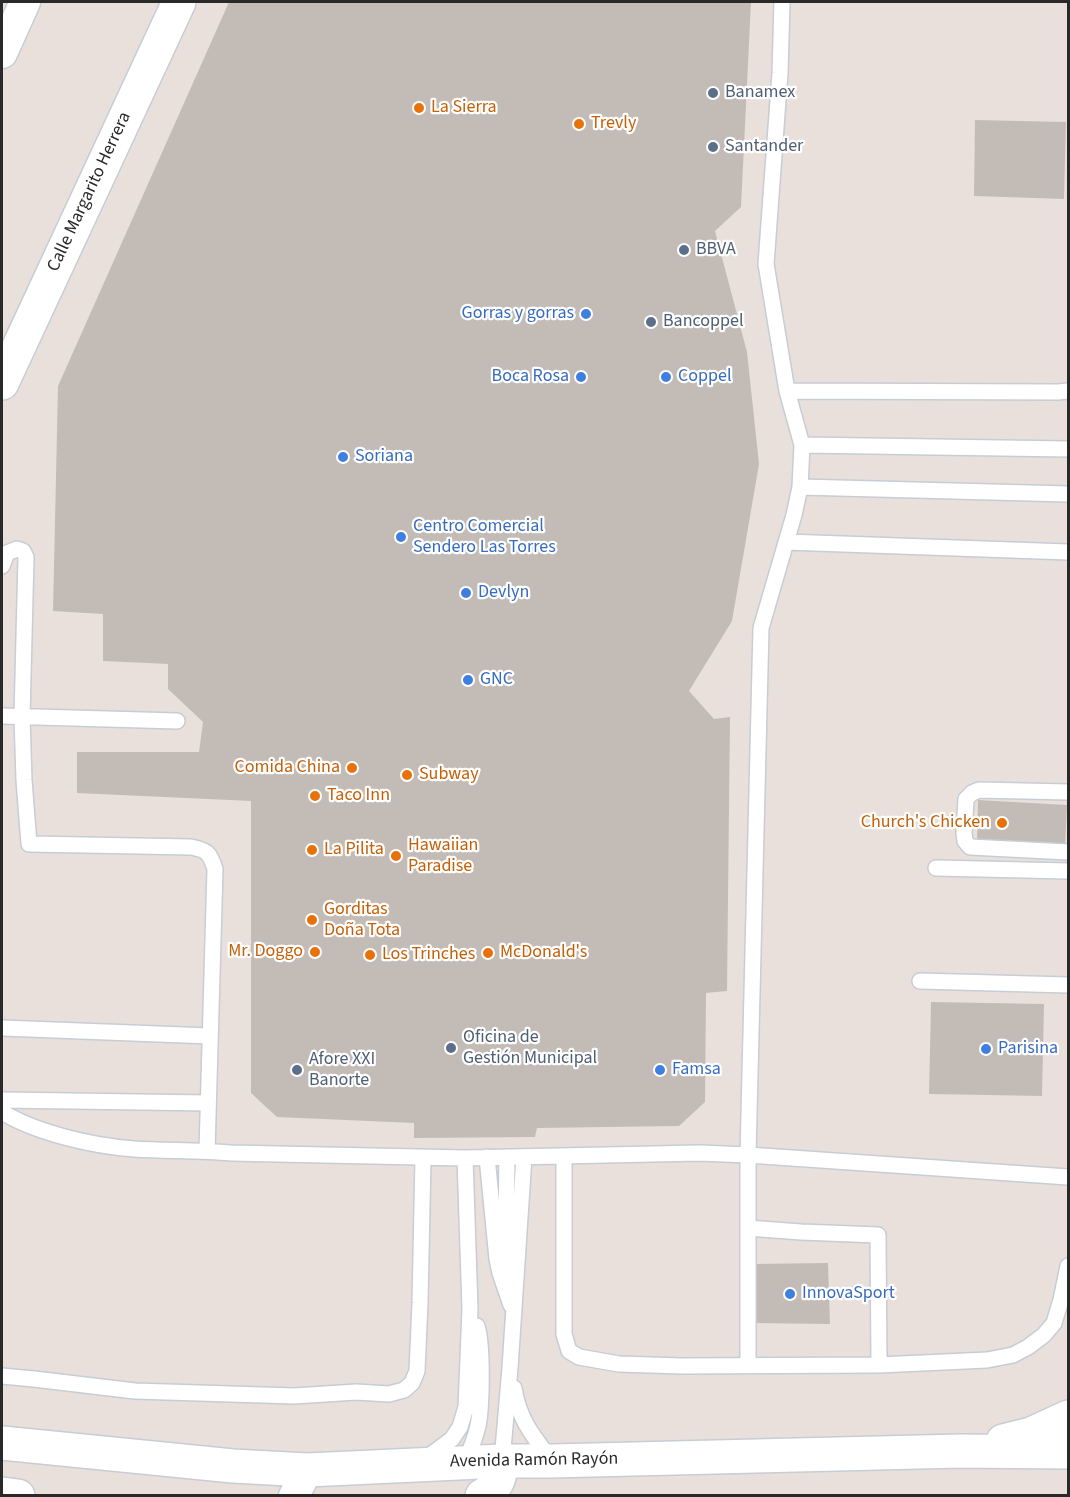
<!DOCTYPE html>
<html>
<head>
<meta charset="utf-8">
<style>
	body { margin:0 }
	#map { position:relative; width:1070px; height:1497px; overflow:hidden; background:#eae0db; font-family:"Source Sans 3",sans-serif }
	canvas { display:block }
	.frame { position:absolute; inset:0; border:3px solid #292929; pointer-events:none }
</style>
</head>
<body>
<div id="map">
<canvas width="1070" height="1497"></canvas>
<div class="frame"></div>
</div>
<script>
const g = document.querySelector('canvas').getContext('2d');
g.lineJoin = 'round';
function paint(path, color) { g.fillStyle = color; g.fill(path, 'evenodd'); }
function strokePath(path, color, width, dash) { g.strokeStyle = color; g.lineWidth = width; g.lineCap = dash ? 'butt' : 'round'; g.setLineDash(dash || []); g.stroke(path); }
function label(font, color, halo, rows, align = 'center') {
  g.font = font + ' "Source Sans 3",sans-serif'; g.lineWidth = 4.5; g.setLineDash([]); g.textBaseline = 'middle'; g.strokeStyle = halo; g.fillStyle = color; for (const [text, x, y, turn = 0] of rows) {
    g.save(); g.translate(x, y); g.rotate((+turn || 0) * Math.PI / 180); g.textAlign = isNaN(turn) ? turn : align; if (halo) g.strokeText(text, 0, 0); g.fillText(text, 0, 0); g.restore();
  }
}
const building = new Path2D(`
	M229 2H751L741 207 715 231 747 352 759 464 732 621 689 691 714 719 730 717 727 991 706 993 705 1102 679 1126 537 1128 535 1137 414 1138V1123L277 1117 251 1093V801L77 793V752H199L203 722 168 689V664L103 661V614L53 611 58 386Z
	M975 120 1066 122 1064 199 974 196Z
	M978 800 1067 805 1065 846 977 843Z
	M931 1002 1044 1004 1042 1096 929 1094Z
	M828 1263 830 1324 751 1323 750 1264Z`);
const service = new Path2D(`
	M787 391 1058 392 1068 391
	M802 445 1068 449
	M800 487 1068 494
	M786 542 1068 552
	M2 566 7 553 17 549 23 551 26 557 22 717 24 780 29 844 191 847C207 850 210 853 215 869L207 1151
	M2 716 177 721
	M1068 792 979 790 972 793 966 799 964 833 965 841 970 847 1068 852
	M936 868 1068 871
	M920 981 1068 985
	M2 1028 210 1036
	M2 1100 208 1103
	M2 1112C36 1133 93 1146 134 1149 166 1151 199 1150 231 1153L465 1158 700 1153 748 1155 761 628 794 515 800 487 802 445 787 391 766 264 780 73 782 2
	M564 1156V1334L569 1351 579 1357 619 1364 681 1366 879 1365 987 1360 1013 1355 1028 1347 1044 1335 1054 1323 1061 1300 1068 1266
	M487 1157 497 1259 500 1273 511 1305
	M507 1157 506 1222 509 1272
	M748 1228 801 1232 878 1235 879 1365
	M748 1365V1155L1068 1177
	M2 1376 34 1379 135 1391 294 1396 356 1392 389 1394 404 1390 412 1383 417 1371 420 1303 423 1158
	M514 1388C519 1420 533 1436 552 1461
	M425 1459 452 1439 460 1427 466 1407 470 1309 465 1158
	M502 1461 510 1368 524 1157
	M465 1462C470 1451 475 1439 478 1426 482 1405 483 1346 477 1326`);
const minor = new Path2D(`
	M2 53 25 2
	M294 1496 307 1470`);
const tertiary = new Path2D(`
	M2 383 179 2`);
const secondary = new Path2D(`
	M1003 1441 1031 1434 1068 1417
	M2 1443 233 1466 307 1470 502 1461H552L960 1451 1068 1452
	M2 1494 18 1496
	M482 1496C498 1487 500 1479 502 1461`);
const markers = [
	[713,93,6,"#5c6f8a"],
	[419,108,6,"#e8710a"],
	[579,124,6,"#e8710a"],
	[713,147,6,"#5c6f8a"],
	[684,250,6,"#5c6f8a"],
	[586,314,6,"#3f7fe0"],
	[651,322,6,"#5c6f8a"],
	[581,377,6,"#3f7fe0"],
	[666,377,6,"#3f7fe0"],
	[343,457,6,"#3f7fe0"],
	[401,537,6,"#3f7fe0"],
	[466,593,6,"#3f7fe0"],
	[468,680,6,"#3f7fe0"],
	[352,768,6,"#e8710a"],
	[407,775,6,"#e8710a"],
	[315,796,6,"#e8710a"],
	[1002,823,6,"#e8710a"],
	[312,850,6,"#e8710a"],
	[396,856,6,"#e8710a"],
	[312,920,6,"#e8710a"],
	[315,952,6,"#e8710a"],
	[488,953,6,"#e8710a"],
	[370,955,6,"#e8710a"],
	[451,1048,6,"#5c6f8a"],
	[986,1049,6,"#3f7fe0"],
	[297,1070,6,"#5c6f8a"],
	[660,1070,6,"#3f7fe0"],
	[790,1294,6,"#3f7fe0"]
];
const serviceNames = [
	["Banamex",725,93],
	["Santander",725,147],
	["BBVA",696,250],
	["Bancoppel",663,322],
	["Oficina de",463,1038],
	["Gestión Municipal",463,1059],
	["Afore XXI",309,1060],
	["Banorte",309,1081]
];
const foodNames = [
	["La Sierra",431,108],
	["Trevly",591,124],
	["Comida China",340,768,"right"],
	["Subway",419,775],
	["Taco Inn",327,796],
	["Church's Chicken",990,823,"right"],
	["Hawaiian",408,846],
	["Paradise",408,867],
	["La Pilita",324,850],
	["Gorditas",324,910],
	["Doña Tota",324,931],
	["Mr. Doggo",303,952,"right"],
	["McDonald's",500,953],
	["Los Trinches",382,955]
];
const streetNames = [
	["Calle Margarito Herrera",90,192,-65],
	["Avenida Ramón Rayón",534,1461,-1]
];
const shopNames = [
	["Gorras y gorras",574,314,"right"],
	["Boca Rosa",569,377,"right"],
	["Coppel",678,377],
	["Soriana",355,457],
	["Centro Comercial",413,527],
	["Sendero Las Torres",413,548],
	["Devlyn",478,593],
	["GNC",480,680],
	["Parisina",998,1049],
	["Famsa",672,1070],
	["InnovaSport",802,1294]
];
paint(building, '#c3bcb6');
strokePath(service, '#c6cdd6', 18);
strokePath(minor, '#c6cdd6', 33);
strokePath(tertiary, '#c6cdd6', 36);
strokePath(secondary, '#c6cdd6', 36);
strokePath(service, '#fff', 15);
strokePath(minor, '#fff', 30);
strokePath(tertiary, '#fff', 33);
strokePath(secondary, '#fff', 33);
for (const [x, y, r, color] of markers) { const dot = new Path2D(); dot.arc(x, y, r, 0, 2 * Math.PI); g.fillStyle = color; g.fill(dot); strokePath(dot, '#fff', 2); }
label('18px', '#4e5e75', '#fff', serviceNames, 'left');
label('18px', '#c56008', '#fff', foodNames, 'left');
label('18px', '#292929', '#fff', streetNames);
label('18px', '#366cbe', '#fff', shopNames, 'left');
</script>
</body>
</html>
